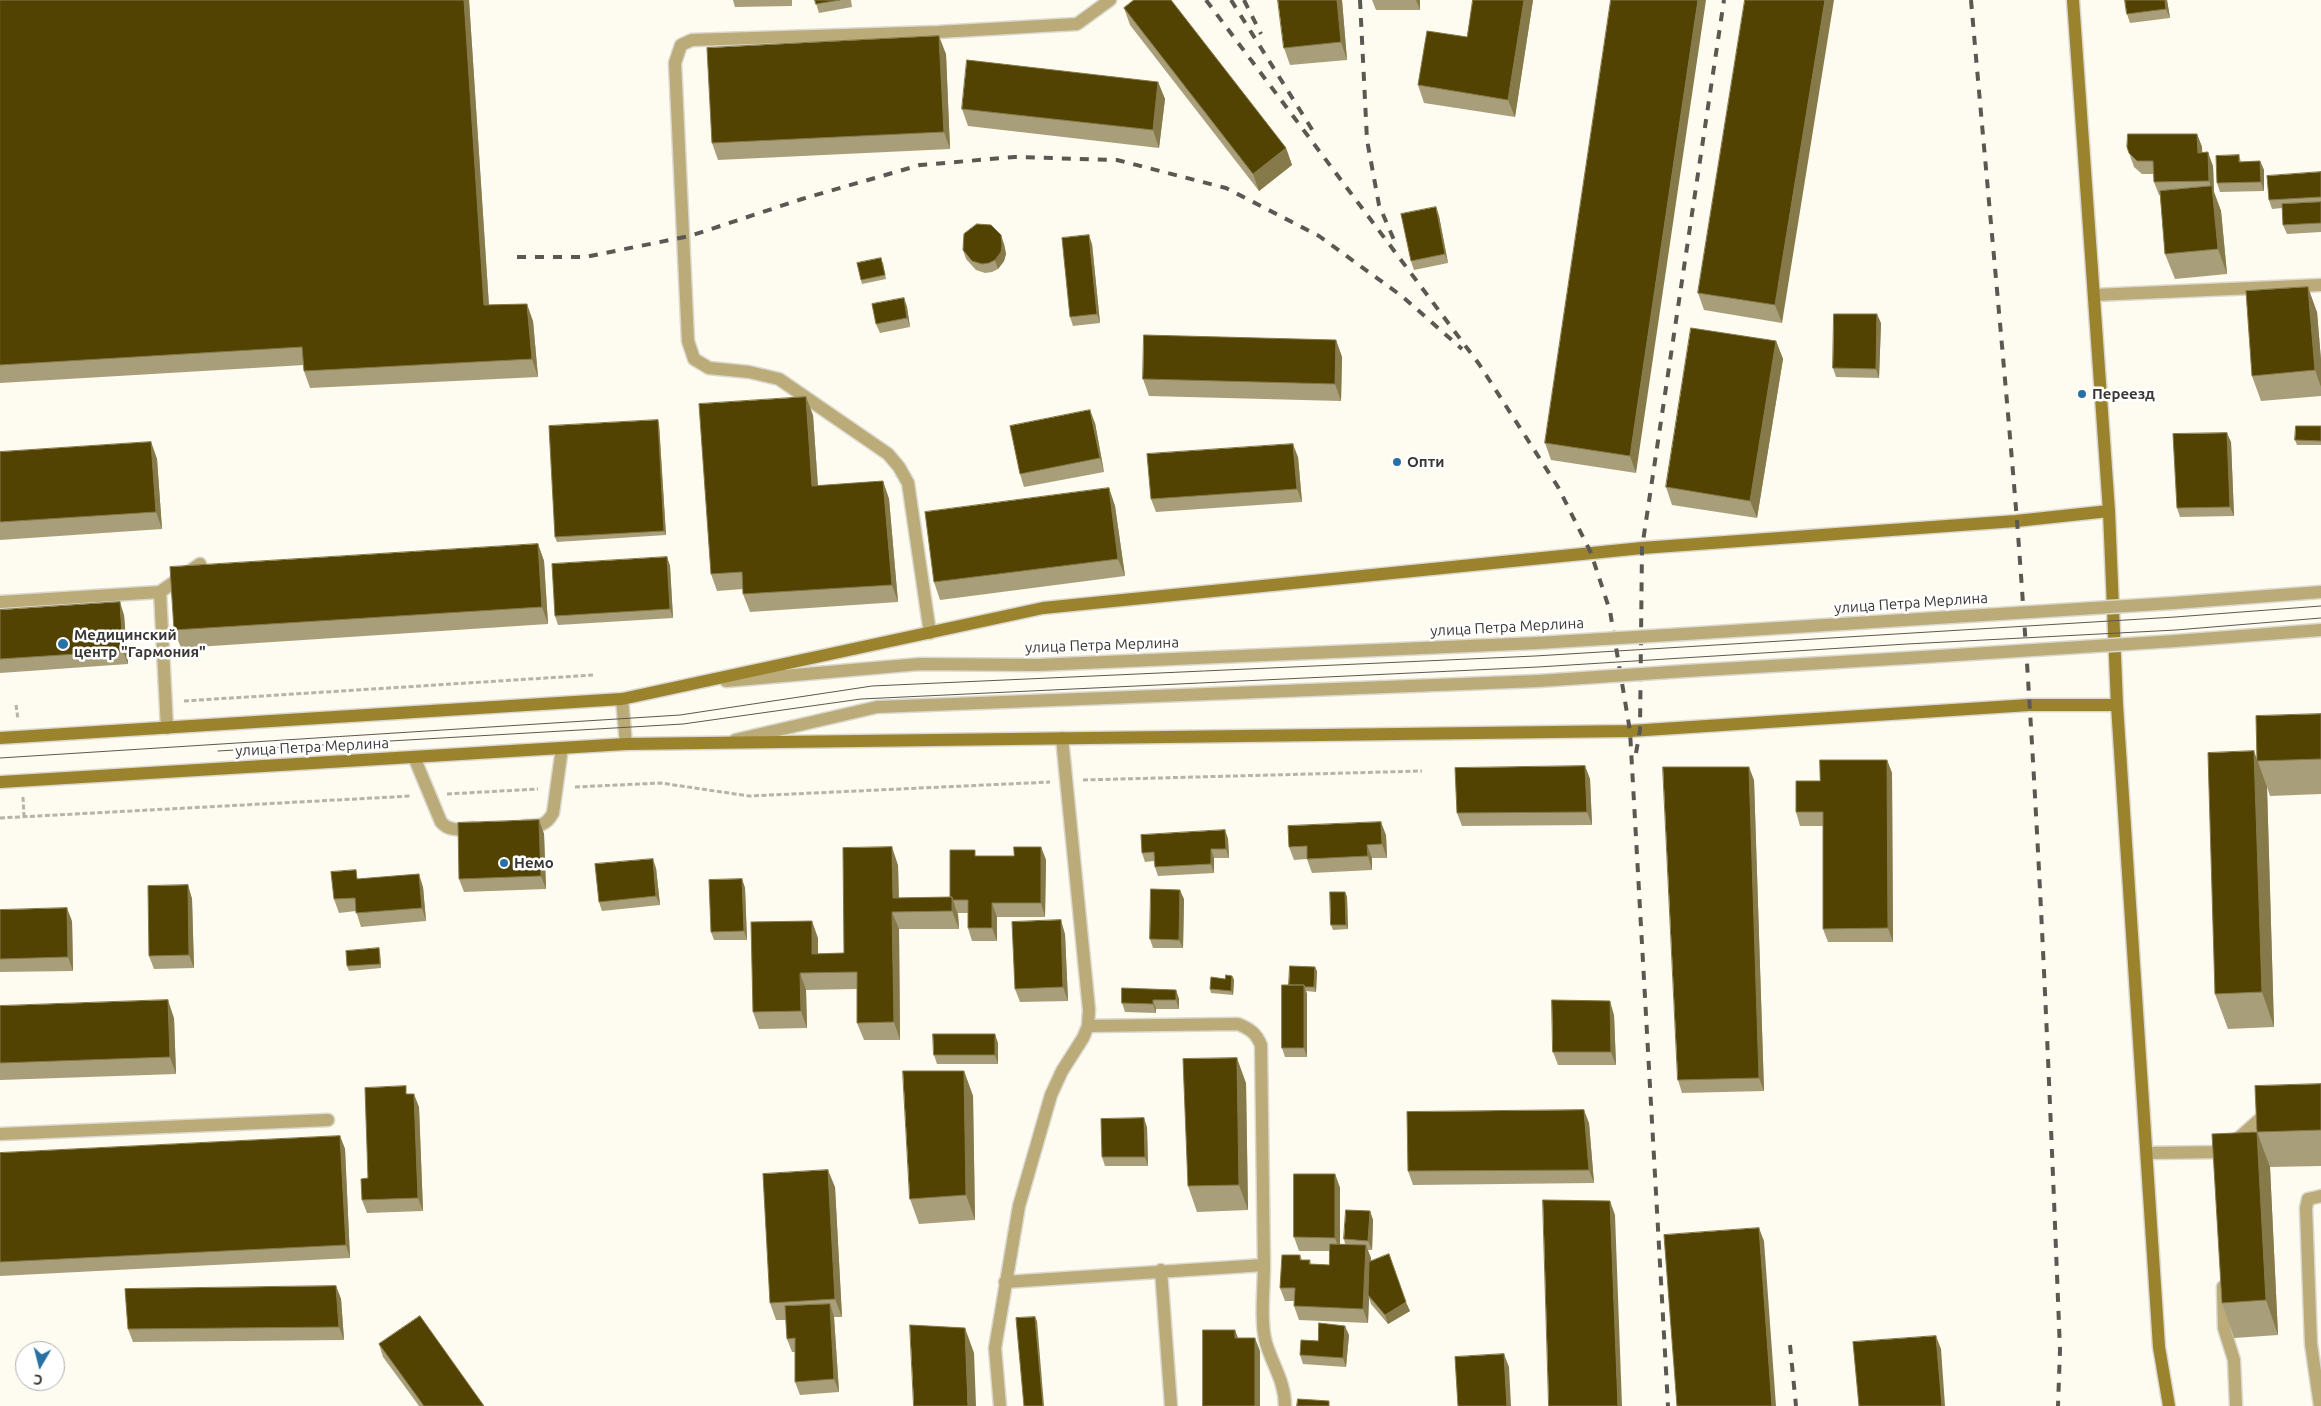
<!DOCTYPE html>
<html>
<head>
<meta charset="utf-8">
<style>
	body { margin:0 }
	#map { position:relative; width:2321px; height:1406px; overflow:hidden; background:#fefbf0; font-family:Ubuntu,sans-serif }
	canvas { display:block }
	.north { position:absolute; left:15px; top:1341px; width:50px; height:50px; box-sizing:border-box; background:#fff; border:1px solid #b0afae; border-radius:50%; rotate:188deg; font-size:14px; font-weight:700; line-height:20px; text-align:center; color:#3a3834 }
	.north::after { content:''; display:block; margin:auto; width:18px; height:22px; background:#2871a5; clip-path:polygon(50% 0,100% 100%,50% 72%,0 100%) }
</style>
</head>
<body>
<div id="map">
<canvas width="2321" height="1406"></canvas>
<div class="north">С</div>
</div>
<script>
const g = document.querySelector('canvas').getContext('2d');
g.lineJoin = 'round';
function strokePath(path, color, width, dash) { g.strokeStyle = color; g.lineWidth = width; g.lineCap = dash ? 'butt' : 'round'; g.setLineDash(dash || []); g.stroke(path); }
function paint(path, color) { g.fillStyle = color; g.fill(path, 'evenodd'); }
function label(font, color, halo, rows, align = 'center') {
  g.font = font + ' Ubuntu,sans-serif'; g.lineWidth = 5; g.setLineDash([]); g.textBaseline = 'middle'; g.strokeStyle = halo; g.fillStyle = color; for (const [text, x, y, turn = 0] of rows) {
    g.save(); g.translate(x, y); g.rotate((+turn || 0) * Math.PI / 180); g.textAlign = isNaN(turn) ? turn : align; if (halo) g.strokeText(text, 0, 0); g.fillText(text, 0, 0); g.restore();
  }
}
const path = new Path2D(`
	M184 701 593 675
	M16 705 18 719
	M1083 780 1422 771
	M575 787 661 783 749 796 1050 782
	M447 794 538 789
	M23 797 24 817
	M0 818 411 796`);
const service = new Path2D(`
	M0 602 160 592
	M930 633 908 483 899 467 888 454 779 379 749 372 709 368 694 359 688 341 675 63 681 45 692 40 938 32 1077 24 1110 0
	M167 728 160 592 200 564
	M414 757 441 822C449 832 461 829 473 828
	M525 826C539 826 546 826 553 813L562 748
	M0 1134 328 1120
	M2147 1153 2223 1152 2269 1111
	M1264 1265C1264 1288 1260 1322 1266 1343 1273 1366 1285 1382 1285 1406
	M1161 1270 1171 1406
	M1005 1282 1264 1265 1261 1045C1256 1033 1250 1029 1238 1024L1088 1026
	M2223 1287 2224 1328 2234 1360 2236 1406
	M1000 1406 995 1348 1019 1206 1051 1095 1062 1071 1083 1038 1088 1026 1089 1010 1062 738
	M2320 1406 2311 1344 2306 1208 2308 1199 2321 1196`);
const minor = new Path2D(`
	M2094 295 2321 285
	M2174 603 2321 592
	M1685 634 1904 620
	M2175 641 2321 630
	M1686 671 1908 658
	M726 681 920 664 1037 665 1537 643
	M622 699 626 744
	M735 740 877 707 1538 681`);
const secondary = new Path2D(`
	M2073 0 2109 511 2117 705 2159 1347 2169 1406
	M0 738 622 699 1043 608 1642 548 2016 521 2109 511
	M0 782 626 744 1630 731 2029 705H2117`);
const tram = new Path2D(`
	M218 751 683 724 861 699 1538 667 1907 644 2176 630 2321 618
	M0 758 680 715 872 686 1535 656 2175 617 2321 606`);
const rail = new Path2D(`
	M1206 0 1479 364 1558 487 1591 553 1610 611 1630 731 1668 1406
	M1231 0 1313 131
	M1244 0 1261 34
	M1360 0 1367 140 1379 205 1397 247
	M1971 0C1986 174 2003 348 2017 521 2038 797 2049 1073 2060 1350L2058 1406
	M517 257H585L690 236 802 199 920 165 1015 157 1117 160 1226 188 1319 236 1403 297 1462 349
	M1636 753 1640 730 1642 548 1724 0
	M1790 1345 1796 1406`);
const minorBridge = new Path2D(`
	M1904 620 2174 603
	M1537 643 1685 634
	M1908 658 2175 641
	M1538 681 1686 671`);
const wall = new Path2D(`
	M0 0H469L489 305 533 321 538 377 310 388 304 371V365L0 383Z
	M733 0H792V6L735 7Z
	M815 0H851L852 7 819 13Z
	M1342 0 1347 60 1290 65 1284 48Z
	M1372 0H1420V10H1376Z
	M1473 0H1533L1515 117 1424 103 1418 85 1467 37Z
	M1611 0 1636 473 1551 460 1545 443Z
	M1745 0 1782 323 1704 310 1698 293Z
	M2125 0H2167L2170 18 2130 23 2127 14Z
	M1124 8 1286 148 1292 165 1259 191 1130 25Z
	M946 54 950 149 718 160 712 143Z
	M1158 82 1165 99 1159 148 968 126 962 109Z
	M2197 134 2202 147V153L2213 166 2214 192 2221 211 2227 274 2175 279 2165 254 2160 195H2159L2154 182V174H2142L2134 167 2127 147Z
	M2239 155 2241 162 2260 161 2264 170V191L2220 192 2217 183Z
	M2321 172V232L2287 234 2283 225 2282 208 2272 209 2269 200Z
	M1436 207 1439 216 1448 263 1414 270 1411 261Z
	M1004 244 1006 254 1004 261 998 269 992 272 985 273 976 270 966 259 963 250Z
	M1092 244 1100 323 1073 326 1070 317Z
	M883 262 886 279 862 284 861 280Z
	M904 298 907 307 910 327 880 333 876 324Z
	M2317 312 2321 360V396L2261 401 2252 376Z
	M1881 323 1879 378 1836 377 1833 368Z
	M1336 340 1342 357 1341 401 1149 396 1143 379Z
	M1776 341 1783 359 1757 518 1672 505 1666 487Z
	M813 415 818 486 883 481 889 499 898 602 750 612 743 594V589L717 591 711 574Z
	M1095 423 1104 472 1024 487 1020 474Z
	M659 424 666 535 557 542 555 537Z
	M2321 426V445H2297L2295 440Z
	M151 442 157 459 162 529 0 540V452Z
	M2231 442 2234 516 2180 517 2177 508Z
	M1298 457 1302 502 1156 512 1151 499Z
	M1109 488 1115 506 1125 576 940 600 934 582Z
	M538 544 544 561 548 624 181 648 174 630Z
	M667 557 670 566 673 618 558 625 555 616Z
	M0 610 124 615 128 664 0 673Z
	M2321 714V794L2270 796 2267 787 2274 1027 2228 1029 2215 994 2257 759Z
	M1887 760 1892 773 1893 942H1828L1823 929V826H1800L1796 812 1820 781Z
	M1585 766 1590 779 1592 825 1462 826 1457 813Z
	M1754 780 1764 1091 1682 1093 1678 1080Z
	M539 820 544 834 546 889 464 892 459 879Z
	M1225 830 1228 839 1229 858H1214V873L1158 876 1155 867 1154 861 1145 862 1142 853Z
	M1386 835 1387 858H1372V870L1312 873 1307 859 1294 860 1289 847Z
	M1041 847 1046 860 1045 917H997V941H972L968 928V913H958L959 929H899L900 1040H864L857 1023V989L806 990 807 1028 759 1029 753 1012 818 938V954L844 953 898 865 899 898 950 897 978 856H1014Z
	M656 868 660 905 602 911 599 902Z
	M359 879 423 887 426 921 361 927 356 911 339 913 334 899Z
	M742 879 745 888 747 940H714L711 932Z
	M188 885 192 899 194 968 154 969 149 956Z
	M1345 892 1347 897 1348 929 1333 930 1331 925Z
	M1184 899 1183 948H1153L1150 939Z
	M0 910 72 921 73 971 0 972Z
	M1065 934 1068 1001 1020 1002 1015 989Z
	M380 953 381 968 349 971 347 966Z
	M1317 971 1316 992 1306 991 1307 994V1057H1285L1282 1048 1289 985Z
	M1232 976 1234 980 1233 995 1211 993 1210 989 1225 979Z
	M1176 990 1179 999V1009H1156V1013L1125 1012 1122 1003Z
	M0 1006 174 1018 176 1074 0 1080Z
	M1614 1015 1616 1065H1558L1553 1052Z
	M998 1043V1064H937L934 1055Z
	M964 1071 973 1096 975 1220 919 1224 910 1199Z
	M1246 1083 1248 1210 1197 1212 1188 1186Z
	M2321 1084V1166L2270 1167 2278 1335 2234 1338 2222 1303 2257 1132Z
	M409 1094 419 1107 423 1211 367 1213 362 1200 368 1178Z
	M1589 1123 1594 1183 1413 1185 1408 1171Z
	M1147 1127 1148 1166H1105L1102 1157Z
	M340 1136 345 1149 350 1258 0 1276V1153Z
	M1335 1174 1340 1188V1244H1345L1344 1239 1370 1211 1373 1220 1372 1250H1367L1371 1258 1370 1261 1410 1311 1388 1324 1371 1304 1369 1298 1368 1323 1299 1320 1294 1306V1301H1285L1280 1288 1300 1255 1302 1260H1310L1311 1264 1329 1265V1251H1299L1294 1237Z
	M835 1187 842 1317H834L839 1392 800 1395 795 1382V1352H792L787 1339 786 1320H776L770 1303Z
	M336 1286 341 1299 344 1340 133 1342 128 1329Z
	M1349 1335 1346 1367 1303 1364 1300 1355 1318 1341Z
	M379 1344 484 1406H419L383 1357Z`);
const shadedWall = new Path2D(`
	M464 0H469L490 323 484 305Z
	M1337 0H1342L1347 60 1341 42Z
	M1416 0H1420V10Z
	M1524 0H1533L1515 117 1508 100Z
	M1698 0H1706L1636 473 1630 456Z
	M1825 0H1834L1782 323 1775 305Z
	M2165 0H2167L2170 18 2166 9Z
	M939 36 946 54 950 149 944 132Z
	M1158 82 1165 99 1159 148 1153 130Z
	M2197 134 2202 147 2203 166 2198 153Z
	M1286 148 1292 165 1259 191 1253 174Z
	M2208 152 2213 166 2214 192 2221 211 2227 274 2218 249 2212 189 2209 181Z
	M2260 161 2264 170V191L2261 182Z
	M1436 207 1439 216 1448 263 1445 254Z
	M1001 235 1004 244 1006 254 1004 261 998 269 995 260Z
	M1089 235 1092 244 1100 323 1097 314Z
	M2308 287 2317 312 2321 360V387L2315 370Z
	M904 298 907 307 910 327 907 318Z
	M527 304 533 321 538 377 532 359Z
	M1877 314 1881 323 1879 378 1876 369Z
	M1336 340 1342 357 1341 401 1335 384Z
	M1776 341 1783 359 1757 518 1750 501Z
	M806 397 813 415 819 503 812 486Z
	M1090 410 1095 423 1104 472 1100 458Z
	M658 420 659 424 666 535 664 531Z
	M2227 433 2231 442 2234 516 2230 507Z
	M151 442 157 459 162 529 156 512Z
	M1293 444 1298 457 1302 502 1297 489Z
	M883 481 889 499 898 602 892 585Z
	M1109 488 1115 506 1125 576 1118 559Z
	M538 544 544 561 548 624 542 607Z
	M667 557 670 566 673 618 670 609Z
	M120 602 124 615 128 664 123 651Z
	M2254 751 2267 787 2274 1027 2262 992Z
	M1887 760 1892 773 1893 942 1888 928Z
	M1585 766 1590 779 1592 825 1587 812Z
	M1749 767 1754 780 1764 1091 1759 1078Z
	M539 820 544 834 546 889 541 876Z
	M1381 822 1386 835 1387 858 1382 844Z
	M1225 830 1228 839 1229 858 1226 849Z
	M1367 845 1372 858V870L1368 856Z
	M892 847 898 865 899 912 893 898Z
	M1041 847 1046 860 1045 917 1041 903Z
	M1211 849 1214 858V873L1211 864Z
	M653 859 656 868 660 905 656 896Z
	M419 874 423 887 426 921 422 908Z
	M742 879 745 888 747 940 744 931Z
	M188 885 192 899 194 968 189 955Z
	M1180 890 1184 899 1183 948 1179 940Z
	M1345 892 1347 897 1348 929 1346 925Z
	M952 897 958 915 959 929 952 911Z
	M992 903 997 917V941L992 928Z
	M67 908 72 921 73 971 68 957Z
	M892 912 899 929 900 1040 894 1022Z
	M1061 920 1065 934 1068 1001 1063 987Z
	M812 921 818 938V971L812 954Z
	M379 948 380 953 381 968 380 964Z
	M1315 967 1317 971 1316 992 1314 987Z
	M800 973 806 990 807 1028 801 1011Z
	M1232 976 1234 980 1233 995 1231 991Z
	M1304 985 1307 994V1057L1304 1048Z
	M1176 990 1179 999V1009L1176 1000Z
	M168 1000 174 1018 176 1074 170 1057Z
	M1153 1000 1156 1009V1013L1153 1004Z
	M1610 1001 1614 1015 1616 1065 1611 1052Z
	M995 1034 998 1043V1064L995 1055Z
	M1237 1058 1246 1083 1248 1210 1239 1185Z
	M964 1071 973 1096 975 1220 966 1195Z
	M414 1094 419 1107 423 1211 418 1198Z
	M1584 1110 1589 1123 1594 1183 1589 1170Z
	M1144 1118 1147 1127 1148 1166 1145 1157Z
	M2257 1132 2270 1167 2278 1335 2266 1300Z
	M340 1136 345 1149 350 1258 346 1245Z
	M828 1170 835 1187 842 1317 835 1299Z
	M1335 1174 1340 1188V1251L1335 1238Z
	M1610 1201 1615 1215 1622 1406H1618Z
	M1370 1211 1373 1220 1372 1250 1368 1241Z
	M1759 1228 1764 1241 1776 1406H1772Z
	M1366 1245 1371 1258 1369 1296 1368 1295 1369 1298 1368 1323 1363 1309Z
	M336 1286 341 1299 344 1340 339 1327Z
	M1406 1302 1410 1311 1388 1324 1385 1315Z
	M830 1304 834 1317 839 1392 834 1379Z
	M1035 1317 1037 1321 1044 1406H1043Z
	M1345 1326 1349 1335 1346 1367 1343 1358Z
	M965 1328 974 1353 976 1406H968Z
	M1235 1330 1240 1343 1235 1338Z
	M1936 1336 1941 1349 1945 1406H1942Z
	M1255 1338 1260 1351V1406H1255Z
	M1504 1354 1509 1367 1511 1406H1507Z`);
const building = new Path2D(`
	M0 0H464L484 305 527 304 532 359 304 371 302 347 0 365Z
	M815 0H840L816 4Z
	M1134 0H1171L1286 148 1253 174 1124 8Z
	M1278 0H1337L1341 42 1284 48Z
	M1473 0H1524L1508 100 1418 85 1427 31 1467 37Z
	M1611 0H1698L1630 456 1545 443Z
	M1745 0H1825L1775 305 1698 293Z
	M2125 0H2165L2166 9 2127 14Z
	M939 36 944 132 712 143 707 48Z
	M967 60 1158 82 1153 130 962 109Z
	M2128 134H2197L2198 153 2208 152 2209 181 2154 182 2153 161H2137L2129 153 2127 147Z
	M2239 155V162L2260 161 2261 182 2217 183 2216 156Z
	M2321 172V197L2269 200 2267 176Z
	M2212 186 2218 249 2165 254 2160 191Z
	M2321 202V223L2283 225 2282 204Z
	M1436 207 1445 254 1411 261 1401 214Z
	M977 224 991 225 1001 235 1002 245 1001 252 995 260 989 263 982 264 972 261 963 250 964 234Z
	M1089 235 1097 314 1070 317 1062 238Z
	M881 258 885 275 861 280 857 263Z
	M2308 287 2315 370 2252 376 2246 291Z
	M904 298 907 318 876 324 872 304Z
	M1834 314H1877L1876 369 1833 368Z
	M1691 328 1776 341 1750 501 1666 487Z
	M1144 335 1336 340 1335 384 1143 379Z
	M806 397 812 486 883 481 892 585 743 594 742 572 711 574 699 404Z
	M1090 410 1100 458 1020 474 1010 426Z
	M658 420 664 531 555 537 549 426Z
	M2296 426H2321V441L2295 440Z
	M2227 433 2230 507 2177 508 2173 434Z
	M151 442 156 512 0 522V452Z
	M1293 444 1297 489 1151 499 1147 454Z
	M1109 488 1118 559 934 582 925 512Z
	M538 544 542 607 174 630 170 567Z
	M667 557 670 609 555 616 552 564Z
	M120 602 123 651 0 659V610Z
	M2321 714V759L2257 761 2256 716Z
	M2254 751 2262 992 2215 994 2208 753Z
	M1820 760H1887L1888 928 1823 929V812H1796V781H1820Z
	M1585 766 1587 812 1457 813 1455 768Z
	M1663 767H1749L1759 1078 1678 1080Z
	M539 820 541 876 459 879 458 823Z
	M1381 822 1382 844 1367 845 1368 856 1307 859V846L1289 847 1288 826Z
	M1225 830 1226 849H1211V864L1155 867 1154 852 1142 853 1141 835Z
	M892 847 893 898 952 897V911L892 912 894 1022 857 1023V972L800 973 801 1011 753 1012 751 922 812 921V954L844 953 843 848Z
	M1014 847H1041V903H992V928H968V900H953L952 897H950V850H975V856H1014Z
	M653 859 656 896 599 902 595 864Z
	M356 870 357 879 419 874 422 908 356 913 355 898 334 899 331 872Z
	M742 879 744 931 711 932 709 880Z
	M188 885 189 955 149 956 148 886Z
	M1151 889 1180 890 1179 940 1150 939Z
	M1330 892H1345L1346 925H1331Z
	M67 908 68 957 0 959V910Z
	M1061 920 1063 987 1015 989 1012 922Z
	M379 948 380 964 347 966 346 951Z
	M1290 966 1315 967 1314 987H1305L1304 985H1289Z
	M1226 975 1232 976 1231 991 1210 989 1211 977 1225 979Z
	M1282 985H1304V1048H1282Z
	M1122 988 1176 990V1000H1153V1004L1122 1003Z
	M168 1000 170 1057 0 1063V1006Z
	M1552 1000 1610 1001 1611 1052H1553Z
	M933 1034H995V1055H934Z
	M1237 1058 1239 1185 1188 1186 1183 1059Z
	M903 1071H964L966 1195 910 1199Z
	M2321 1084V1130L2257 1132 2266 1300 2222 1303 2212 1134 2257 1132 2255 1086Z
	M406 1086V1094H414L418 1198 362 1200 361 1179 368 1178 365 1088Z
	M1584 1110 1589 1170 1408 1171 1407 1112Z
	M1144 1118 1145 1157H1102L1101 1119Z
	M340 1136 346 1245 0 1262V1153Z
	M828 1170 835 1299 770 1303 763 1174Z
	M1294 1174H1335V1238L1294 1237Z
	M1543 1200 1610 1201 1618 1406H1549Z
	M1346 1210 1370 1211 1368 1241 1344 1239Z
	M1759 1228 1772 1406H1677L1664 1235Z
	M1330 1244 1366 1245 1363 1309 1294 1306 1295 1288H1280L1282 1255H1300V1260H1310L1309 1264 1329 1265Z
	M1389 1254 1406 1302 1385 1315 1368 1295 1369 1262Z
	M336 1286 339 1327 128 1329 125 1289Z
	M830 1304 834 1379 795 1382V1338L787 1339 785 1306Z
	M420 1316 484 1406H424L379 1344Z
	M1035 1317 1043 1406H1024L1016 1318Z
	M1319 1323 1345 1326 1343 1358 1300 1355 1301 1340 1318 1341Z
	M910 1325 965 1328 968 1406H914Z
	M1203 1330H1235V1338H1255V1406H1203Z
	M1936 1336 1942 1406H1859L1853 1342Z
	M1504 1354 1507 1406H1458L1455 1357Z
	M1298 1399 1329 1401V1406H1297Z`);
const markers = [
	[2082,394,5,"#2871a5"],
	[1397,462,5,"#2871a5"],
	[63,644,6,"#2871a5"],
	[504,863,5,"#2871a5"]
];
const poiNames = [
	["Переезд",2092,394],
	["Опти",1407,462],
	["Медицинский",74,635],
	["центр \"Гармония\"",74,652],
	["Немо",514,863]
];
const streetNames = [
	["улица Петра Мерлина",1911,603,-4],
	["улица Петра Мерлина",1507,627,-3],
	["улица Петра Мерлина",1102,645,-2],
	["улица Петра Мерлина",312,747,-3]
];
strokePath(service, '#dbd8ce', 15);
strokePath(minor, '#dbd8ce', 15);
strokePath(secondary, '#dbd8ce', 15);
strokePath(path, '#b6b3ab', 3, [5, 2.5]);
strokePath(service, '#bbab78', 12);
strokePath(minor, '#bbab78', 12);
strokePath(secondary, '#9b832e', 12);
strokePath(tram, '#5a5853', 1);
strokePath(rail, '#5a5853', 4, [9, 9]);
strokePath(minorBridge, '#dbd8ce', 15, []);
strokePath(minorBridge, '#bbab78', 12);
paint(wall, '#a89f7a');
paint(shadedWall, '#867a4a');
paint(building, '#534303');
strokePath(building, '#867a4a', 1);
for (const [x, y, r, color] of markers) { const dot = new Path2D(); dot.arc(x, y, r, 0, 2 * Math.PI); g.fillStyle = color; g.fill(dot); strokePath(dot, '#fff', 2); }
label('bold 15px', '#3a3834', '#fff', poiNames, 'left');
label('15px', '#3a3834', '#fff', streetNames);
</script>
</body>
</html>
